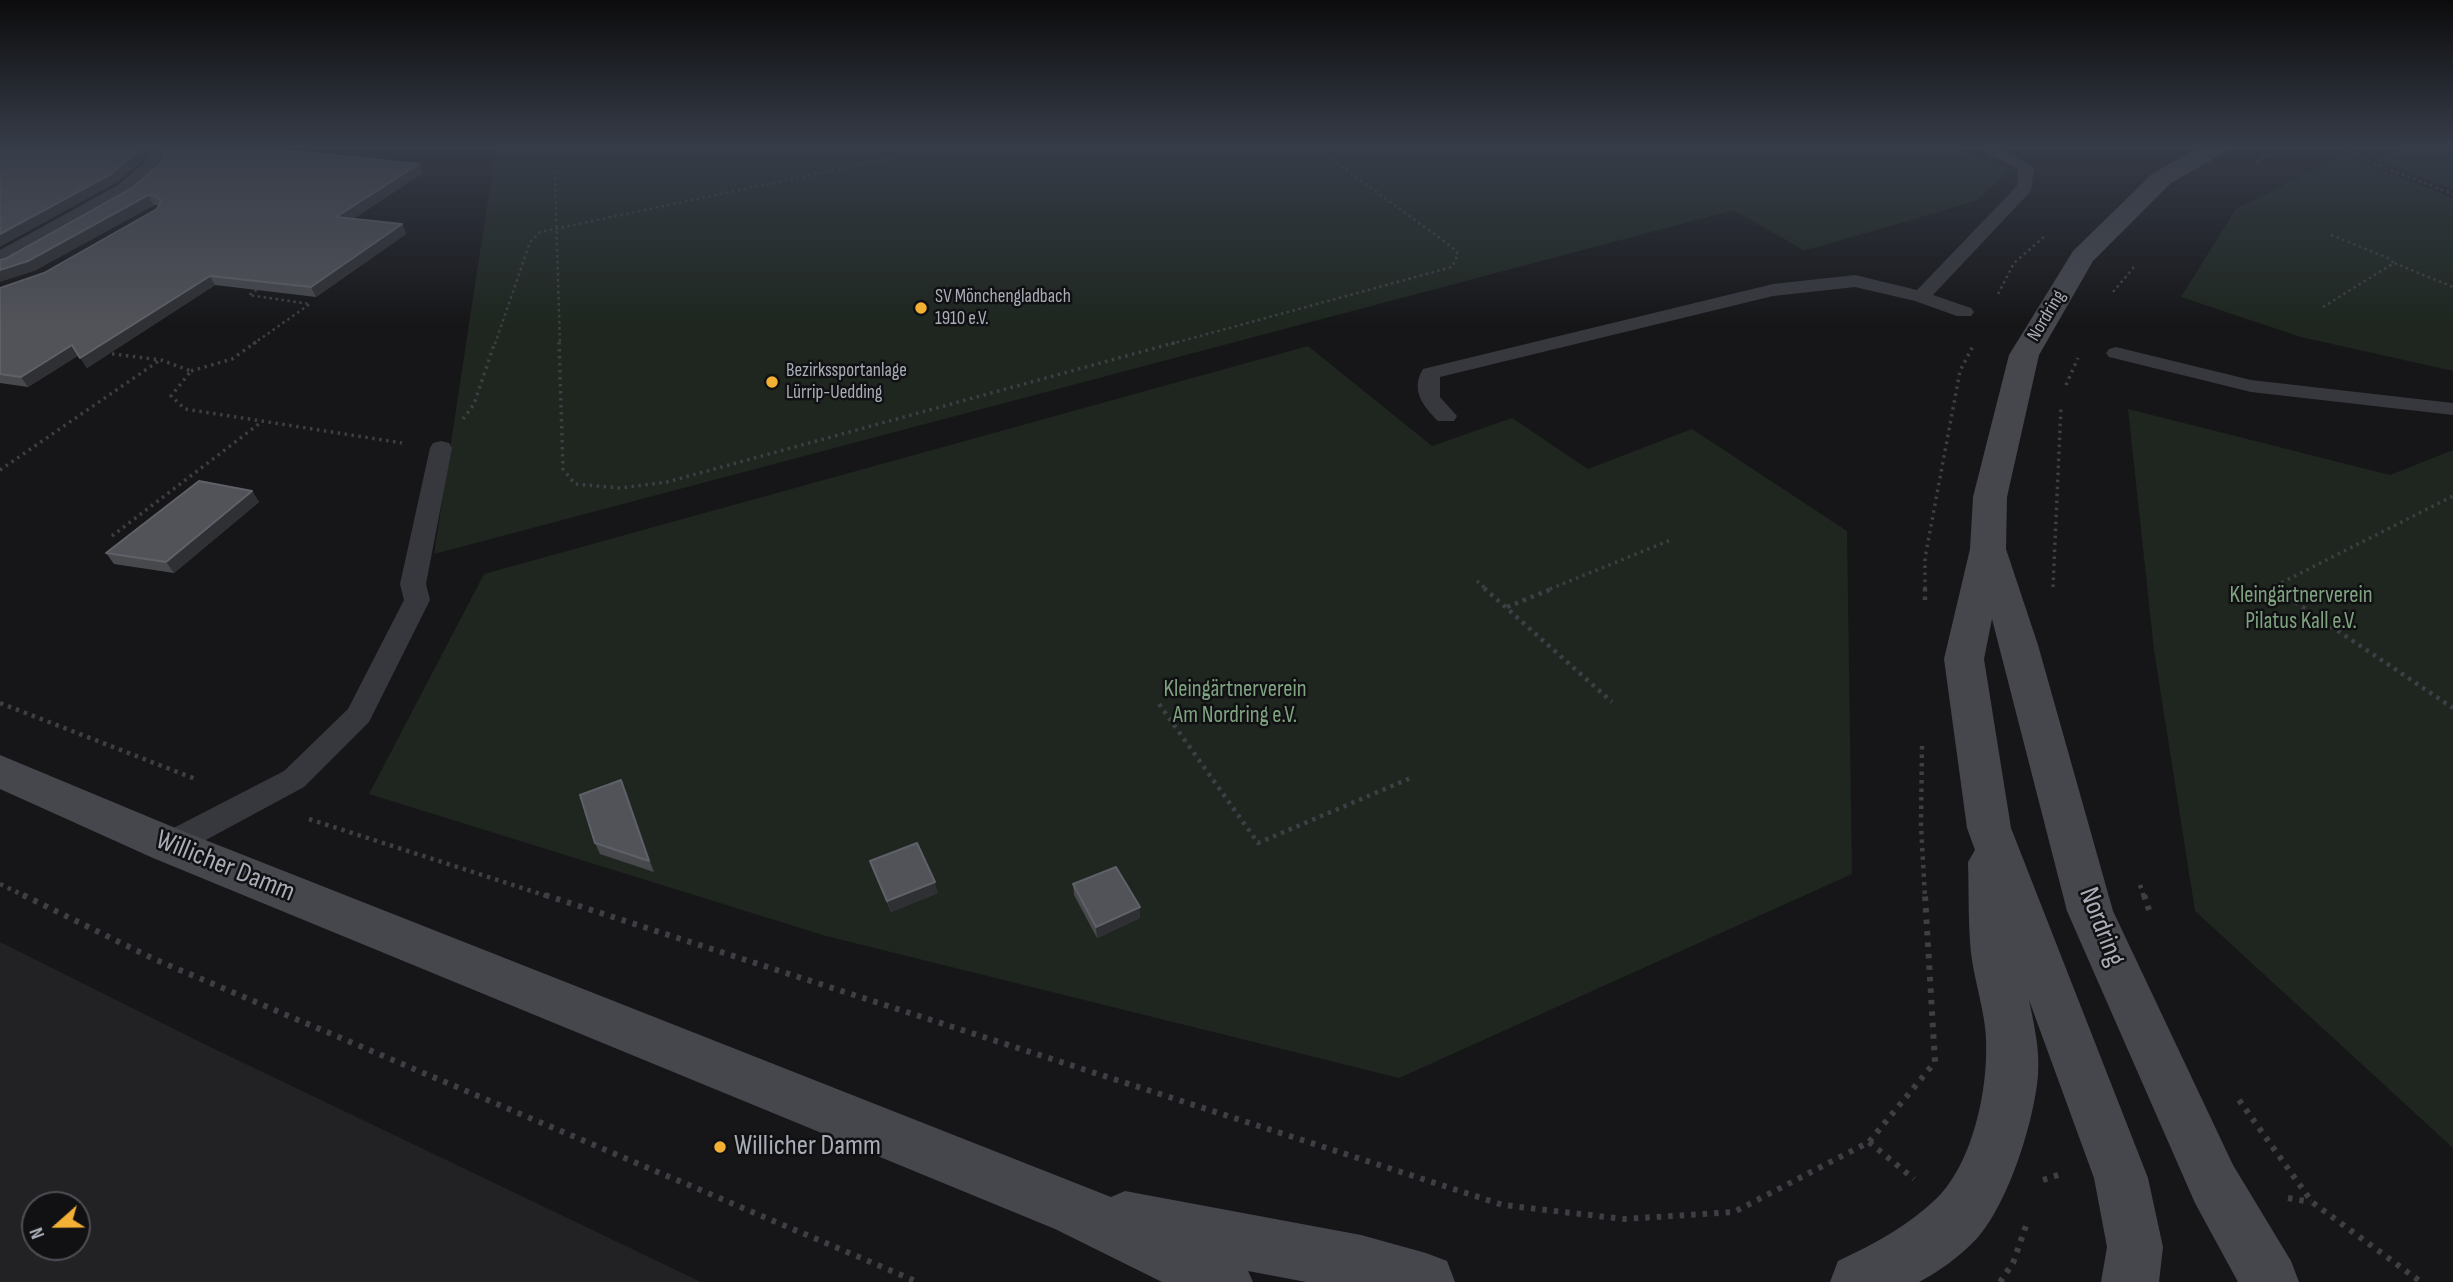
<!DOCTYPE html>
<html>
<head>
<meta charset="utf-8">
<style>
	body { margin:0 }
	#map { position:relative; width:2453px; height:1282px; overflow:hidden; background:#161618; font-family:"Sofia Sans Condensed",sans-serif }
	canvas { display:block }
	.north { position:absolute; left:21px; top:1191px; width:70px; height:70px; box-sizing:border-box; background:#111113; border:2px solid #4d4f55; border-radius:50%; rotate:249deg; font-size:19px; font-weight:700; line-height:28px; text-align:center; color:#a8adb8 }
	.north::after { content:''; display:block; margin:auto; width:24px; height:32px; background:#f2b134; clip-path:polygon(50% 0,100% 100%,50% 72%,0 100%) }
</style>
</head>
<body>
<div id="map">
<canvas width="2453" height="1282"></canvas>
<div class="north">N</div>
</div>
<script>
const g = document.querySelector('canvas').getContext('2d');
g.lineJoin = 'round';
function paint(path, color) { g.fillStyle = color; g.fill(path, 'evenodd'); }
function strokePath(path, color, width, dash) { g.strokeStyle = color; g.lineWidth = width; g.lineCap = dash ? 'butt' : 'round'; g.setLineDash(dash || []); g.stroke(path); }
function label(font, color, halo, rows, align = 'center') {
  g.font = font + ' "Sofia Sans Condensed",sans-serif'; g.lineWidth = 5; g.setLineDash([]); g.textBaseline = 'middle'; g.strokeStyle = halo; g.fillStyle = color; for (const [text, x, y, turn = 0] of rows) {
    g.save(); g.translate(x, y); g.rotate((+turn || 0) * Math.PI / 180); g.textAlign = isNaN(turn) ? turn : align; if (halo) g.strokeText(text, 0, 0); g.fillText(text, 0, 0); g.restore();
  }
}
const built = new Path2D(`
	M0 942 202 1043 701 1282H0ZM35 1205H77V1247H35Z`);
const green = new Path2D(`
	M496 147H1954L2010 170 1976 201 1814 248 1803 250 1734 210 434 554Z
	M2407 147H2453V190L2375 160Z
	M2343 155 2453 198V371L2301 337 2181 297 2236 209Z
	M1308 346 1432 446 1512 418 1588 469 1692 429 1847 531 1852 874 1399 1078 826 936 369 794 484 574Z
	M2128 409 2390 475 2453 450V1148L2195 911 2154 650Z`);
const pathFar3 = new Path2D(`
	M554 147 560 344
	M2342 147 2357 157 2453 194
	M2256 162 2279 147
	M2331 235 2388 258 2394 263
	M2113 292 2134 267
	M1998 294 2014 263 2045 236
	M2323 307 2394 263 2453 287
	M253 344 310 304 249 295 260 288
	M495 344 530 242 540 232 944 147
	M1171 344 1452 267 1458 254 1452 247 1315 147`);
const pathFar2 = new Path2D(`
	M559 342 563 469 575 484 621 488 667 482 1177 342
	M105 353 161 360 191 371 171 396 185 409 402 443
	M191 371 232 359 256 342
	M2066 385 2078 358
	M463 419 474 404 495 342
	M0 470 160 360
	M112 536 260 423
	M1477 581 1486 589
	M2053 587 2061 407
	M1550 589 1673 539
	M1925 589V558L1960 371 1973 346
	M2277 589 2273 587 2453 496`);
const pathFar1 = new Path2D(`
	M1484 588 1612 702
	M1925 588V600
	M2274 588 2453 708
	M1507 607 1554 588
	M0 703 198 780
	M1159 704 1258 843 1413 777
	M1922 746 1921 826 1925 897
	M309 819 550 897
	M0 884 27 897
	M2140 885 2144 897`);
const path = new Path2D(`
	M23 895 154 959 918 1282
	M545 895 1503 1205 1624 1219 1734 1212 1869 1142 1935 1062 1925 895
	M2144 895 2149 910
	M2239 1100 2312 1202 2421 1282
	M1869 1142 1914 1179
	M2043 1180 2061 1174
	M2288 1198 2311 1202
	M2000 1282 2013 1263 2028 1220`);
const service = new Path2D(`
	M1974 147H1996L2034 167 2031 191 1933 295 1971 308 1974 312 1971 316H1957L1915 301 1855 287 1773 296 1440 377V397L1457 416 1454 421H1438C1423 406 1410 390 1423 369L1773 284 1855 275 1917 290 2017 186 2018 169Z
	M2116 347 2251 380 2453 403V415L2251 392 2109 357 2106 353 2109 349Z
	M441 441 449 443 452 448 426 584 430 600 369 722 304 787 180 854 169 857 158 854 154 845 158 836 284 771 348 709 404 600 400 584 430 448 433 443Z`);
const minor = new Path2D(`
	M149 147H173L164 170 136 195 10 267 0 269V250L118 185 145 162Z`);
const secondary = new Path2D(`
	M2200 147H2229L2226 152 2171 183 2093 261 2039 355 2007 497 2006 549 2038 645 2113 911 2233 1165 2291 1261 2299 1282H2238L2195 1203 2067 911 1992 619 1984 659 2011 828 2148 1178 2163 1247 2159 1282H2101L2107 1247 2094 1178 2029 1000C2034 1024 2040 1050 2038 1075 2034 1122 2009 1200 1979 1236 1964 1253 1939 1272 1919 1282H1830L1838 1261C1874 1244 1908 1226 1937 1198 1975 1161 1991 1078 1985 1027 1982 1002 1974 978 1971 953 1968 923 1969 892 1968 862L1975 850 1967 828 1944 659 1970 549 1973 497 2009 355 2073 251 2153 173Z
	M0 755 185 832 1111 1197 1125 1191 1361 1235 1426 1253 1447 1261 1455 1282H1306L1248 1271 1253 1282H1162L1055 1229 153 858 0 789Z`);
const wall = new Path2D(`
	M166 147H269L267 149 423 173 353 219 402 224 406 234 316 297 215 285 87 368 79 355 28 387 0 383V288L44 273 157 209 159 205H154L34 271 5 259 132 188 161 163Z
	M252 491 259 502 174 573 114 564 106 553Z
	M626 791 654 872 600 854 595 843Z
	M870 861 938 893 891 912 874 872Z
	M1073 884 1140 907V918L1097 938 1074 895Z`);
const shadedWall = new Path2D(`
	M139 147H147L143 161 116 183 0 247V234Z
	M419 164 423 173 341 227 336 217Z
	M148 195 154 205 34 271 0 282V270Z
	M402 224 406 234 316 297 311 287Z
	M210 276 215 285 87 368 80 358Z
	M72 345 79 355 28 387 21 377Z
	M252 491 259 502 174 573 166 562Z
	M621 780 626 791 654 872 649 861Z
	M935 882 938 893 891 912 887 901Z
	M1140 907V918L1097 938 1096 927Z`);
const building = new Path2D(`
	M0 147H139L138 151 111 174 0 234Z
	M166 147H255L419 164 336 217 402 224 311 287 210 276 80 358 72 345 21 377 0 374V288L44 273 157 209 161 201 156 196 148 195 28 261 0 270V260L5 259 132 188 161 163Z
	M199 481 252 491 166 562 106 553Z
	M621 780 649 861 595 843 580 795Z
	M917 843 935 882 887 901 870 861Z
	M1116 867 1140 907 1096 927 1073 884Z`);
const markers = [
	[921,308,7,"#f2b134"],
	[772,382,7,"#f2b134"],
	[720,1147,7,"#f2b134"]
];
const farPoinames = [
	["SV Mönchengladbach",935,297],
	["1910 e.V.",935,319],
	["Bezirkssportanlage",786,371],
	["Lürrip-Uedding",786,393]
];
const farStreetnames = [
	["Nordring",2047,316,-59]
];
const parkNames = [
	["Kleingärtnerverein",2301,596],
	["Pilatus Kall e.V.",2301,622],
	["Kleingärtnerverein",1235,690],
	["Am Nordring e.V.",1235,716]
];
const nearStreetnames = [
	["Willicher Damm",225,867,22],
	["Nordring",2101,927,69]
];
const nearPoinames = [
	["Willicher Damm",734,1147]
];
paint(built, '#222225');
paint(green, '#1e261f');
strokePath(pathFar3, '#3d3f44', 2.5, [2.5, 3.5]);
strokePath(pathFar2, '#3d3f44', 3.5, [2.5, 4.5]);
strokePath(pathFar1, '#3d3f44', 4.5, [3.5, 5]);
strokePath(path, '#3d3f44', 6, [4.5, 7]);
paint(service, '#37383d');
paint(minor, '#37383d');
paint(secondary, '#45474d');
paint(wall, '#47494d');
paint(shadedWall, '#2f3033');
paint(building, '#525359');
strokePath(building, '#5f6168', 2);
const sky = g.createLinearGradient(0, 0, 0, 327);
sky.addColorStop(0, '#0c0c0d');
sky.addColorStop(0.45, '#363c48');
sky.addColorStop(1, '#363c4800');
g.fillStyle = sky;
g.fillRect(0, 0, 2453, 327);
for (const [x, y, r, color] of markers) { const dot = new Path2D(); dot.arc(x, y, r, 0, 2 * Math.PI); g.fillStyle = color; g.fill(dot); strokePath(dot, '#111113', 2.5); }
label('19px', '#a8adb8', '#111113', farPoinames, 'left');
label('19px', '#a8adb8', '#111113', farStreetnames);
label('23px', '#7fa381', '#111113', parkNames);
label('28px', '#a8adb8', '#111113', nearStreetnames);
label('28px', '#a8adb8', '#111113', nearPoinames, 'left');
</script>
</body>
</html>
